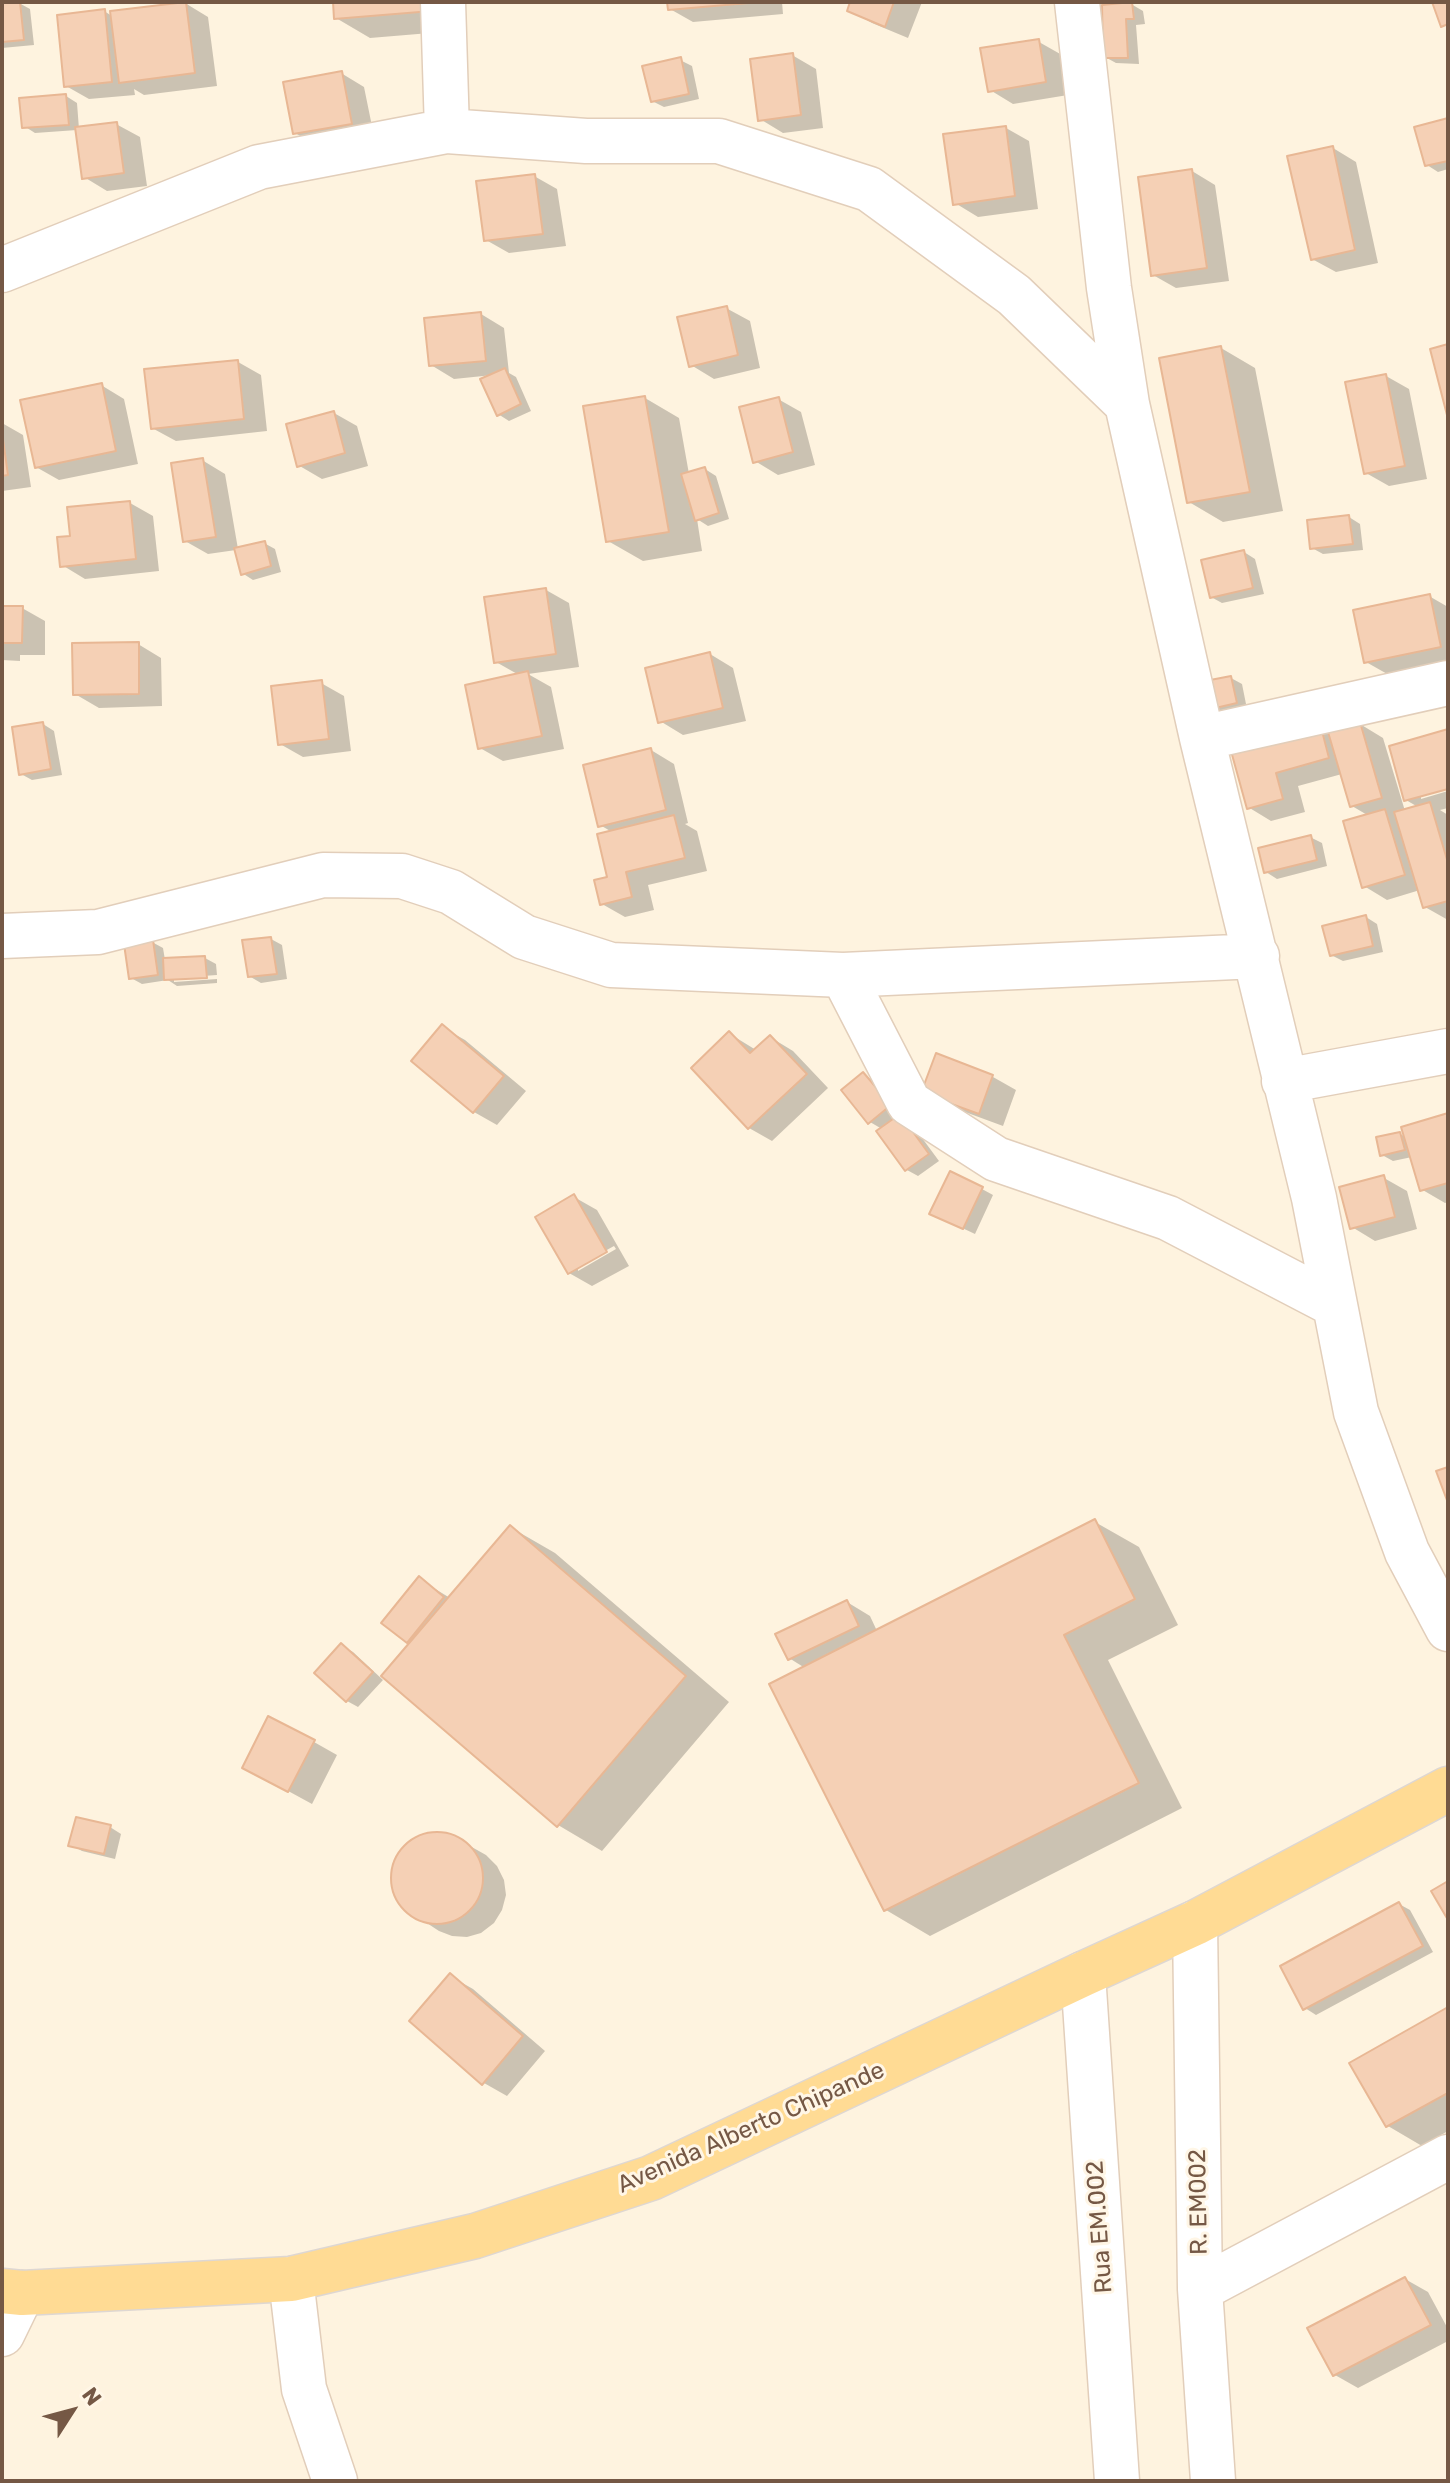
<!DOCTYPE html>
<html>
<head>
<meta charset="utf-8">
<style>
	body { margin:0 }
	#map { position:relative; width:1450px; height:2483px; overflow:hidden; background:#fef3df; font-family:Rubik,sans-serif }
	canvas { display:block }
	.frame { position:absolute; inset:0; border:4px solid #755845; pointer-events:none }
	.north { position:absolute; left:32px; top:2371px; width:80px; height:80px; -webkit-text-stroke:6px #fff6e6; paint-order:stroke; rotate:54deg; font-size:22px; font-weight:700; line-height:32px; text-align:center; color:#755845 }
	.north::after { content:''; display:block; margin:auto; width:28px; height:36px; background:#755845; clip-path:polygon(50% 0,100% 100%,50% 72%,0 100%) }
</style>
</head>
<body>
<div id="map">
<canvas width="1450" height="2483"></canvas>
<div class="frame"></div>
<div class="north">N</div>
</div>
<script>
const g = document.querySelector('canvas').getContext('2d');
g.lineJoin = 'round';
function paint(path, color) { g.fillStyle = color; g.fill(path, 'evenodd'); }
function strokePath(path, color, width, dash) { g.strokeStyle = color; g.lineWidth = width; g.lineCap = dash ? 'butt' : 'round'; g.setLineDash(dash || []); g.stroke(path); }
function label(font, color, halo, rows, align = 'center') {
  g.font = font + ' Rubik,sans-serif'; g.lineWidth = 6; g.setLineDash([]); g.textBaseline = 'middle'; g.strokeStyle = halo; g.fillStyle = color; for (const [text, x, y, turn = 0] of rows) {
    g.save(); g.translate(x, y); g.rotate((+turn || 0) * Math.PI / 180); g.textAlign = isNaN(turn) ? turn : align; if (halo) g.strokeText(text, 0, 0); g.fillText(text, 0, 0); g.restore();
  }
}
const shadow = new Path2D(`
	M335 2H463L466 30 370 38 336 18Z
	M669 2H782L783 14 693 22 670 9Z
	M852 2H922L908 38 872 23 849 10Z
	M19 3 30 9 34 45 2 48V4Z
	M185 3 208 17 217 86 144 95 134 89 135 95 89 99 66 86 104 11 112 16Z
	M1131 4 1143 11 1145 24 1136 25 1139 64 1116 63 1105 57Z
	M1039 42 1062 55 1068 95 1013 104 990 90Z
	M792 55 816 69 823 128 783 133 760 119Z
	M680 60 692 66 699 99 664 107 652 101Z
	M341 73 364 87 374 136 318 146 295 133Z
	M66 96 77 103 79 129 116 124 140 137 147 186 107 191 84 177 77 130 35 133 24 126Z
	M1448 120V169L1438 172 1427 165Z
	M1006 128 1029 141 1038 209 978 217 955 203Z
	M1333 148 1356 162 1378 263 1336 272 1312 259Z
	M1192 171 1215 185 1229 281 1176 288 1153 275Z
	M534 176 557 189 566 246 509 253 486 240Z
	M726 308 750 321 760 368 714 379 691 365Z
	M481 314 504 328 509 373 516 377 531 411 509 421 498 414 493 375 454 379 431 365Z
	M1221 348 1255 368 1283 511 1223 522 1189 502Z
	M238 362 261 375 267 431 176 441 152 428Z
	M1386 376 1409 389 1427 479 1389 486 1366 473Z
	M101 385 124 399 138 464 59 480 36 467Z
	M645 398 679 418 689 474 705 469 716 476 729 519 708 526 697 519 702 551 643 561 608 541Z
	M778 399 801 412 815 465 778 475 755 461Z
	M334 413 357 426 368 466 322 479 298 465Z
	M2 423 23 435 31 487 2 491Z
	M202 460 225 474 238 549 264 543 275 549 281 572 253 580 242 573 236 550 208 554 185 541Z
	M130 503 153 516 159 571 85 579 62 565 72 537Z
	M1349 517 1360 524 1363 550 1323 554 1312 548Z
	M1244 552 1255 559 1264 594 1222 603 1211 597Z
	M546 590 569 603 579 667 528 674 551 687 564 749 503 761 480 748 519 675 496 662Z
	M1429 596 1448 607V663L1389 675 1366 662Z
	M2 608H22L45 621V655H20V661L2 660Z
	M138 644 161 658 162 706 99 708 75 694Z
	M710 654 733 668 746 721 683 735 660 721Z
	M1231 678 1242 684 1247 709 1224 714 1213 708Z
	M321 683 344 696 351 751 303 757 280 744Z
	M43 724 54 731 62 775 32 780 21 774Z
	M1360 724 1383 738 1405 811 1418 807 1406 800 1448 731V787L1421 795V799L1448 791V808L1440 810 1448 815V920L1425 907 1420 890 1387 900 1364 886 1369 816 1352 806 1342 774 1298 786 1305 812 1271 821 1248 807 1234 752 1321 729 1328 734Z
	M651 750 674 764 688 823 685 824 697 831 707 871 648 885 654 910 625 917 602 904 610 878 612 832 600 825Z
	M1310 837 1322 843 1327 866 1277 879 1266 872Z
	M1366 917 1377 924 1383 952 1343 961 1331 955Z
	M271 939 282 945 287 979 261 983 249 976Z
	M152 942 163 948 165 960 205 958 216 964 217 975 174 978V982L217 979V983L177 986 168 980 142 984 131 978Z
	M442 1027 465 1040 526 1091 497 1125 474 1112 413 1061Z
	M730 1034 756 1050 770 1037 793 1051 828 1088 772 1141 749 1128Z
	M937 1056 993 1077 1016 1090 1003 1126 946 1105Z
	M863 1075 874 1081 911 1123 939 1161 918 1176 907 1170 882 1129 870 1122Z
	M1448 1115V1202L1445 1203 1421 1189 1412 1157 1393 1161 1382 1155 1400 1134 1406 1137Z
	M1384 1178 1407 1191 1417 1229 1375 1241 1352 1227Z
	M982 1189 993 1195 975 1234 943 1219Z
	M574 1197 597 1210 629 1266 592 1286 569 1273ZM614 1246 616 1249 578 1271V1266Z
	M1095 1522 1139 1547 1178 1625 1108 1660 1182 1808 930 1936 886 1910 805 1668 789 1658 847 1602 870 1616 877 1631Z
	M510 1527 555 1553 729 1702 602 1851 558 1825 408 1642 419 1579 450 1598Z
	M342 1646 353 1652 383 1680 358 1707 347 1701Z
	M314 1742 337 1755 312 1804 268 1780Z
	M110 1827 121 1834 115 1859 82 1851 71 1845Z
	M432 1834 447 1835 461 1841 486 1855 497 1866 504 1880 506 1895 502 1910 494 1923 481 1933 467 1937 452 1936 439 1931 404 1908 396 1897 392 1883 393 1869 398 1856 406 1845 418 1837Z
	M1399 1904 1410 1910 1433 1952 1316 2015 1305 2008Z
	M450 1976 473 1989 545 2051 507 2096 484 2083Z
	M1448 2009V2131L1422 2146 1388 2126Z
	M1405 2279 1428 2292 1448 2329V2341L1358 2388 1335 2375Z`);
const building = new Path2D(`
	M2 2H20L24 40 2 42Z
	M186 2 195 73 119 83 110 11Z
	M333 2H431L432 11 334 19Z
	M667 2H760L668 10Z
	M850 2H894L885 27 847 11Z
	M1132 2 1134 19H1126L1128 58H1103L1102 5Z
	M1432 2H1448V24L1441 27Z
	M105 9 112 82 64 87 57 15Z
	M1039 39 1046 82 988 92 980 48Z
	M793 53 801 115 758 121 750 59Z
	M681 57 689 94 651 102 642 66Z
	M342 71 352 124 293 134 283 82Z
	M66 94 69 125 22 128 19 98Z
	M1448 118V161L1425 166 1414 127Z
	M117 122 124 173 82 179 75 127Z
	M1006 126 1015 196 953 205 943 134Z
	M1333 146 1355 250 1311 260 1287 156Z
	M1192 169 1207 268 1151 276 1138 177Z
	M535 174 543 234 484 241 476 181Z
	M727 306 738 355 689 367 677 317Z
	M481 312 486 361 429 366 424 318Z
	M1448 344V419L1430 349Z
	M1221 346 1250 492 1187 503 1159 358Z
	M238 360 244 419 151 429 144 369Z
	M505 368 521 404 497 416 480 379Z
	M1386 374 1405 466 1364 474 1345 382Z
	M102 383 116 451 35 468 20 400Z
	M645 396 669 532 606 542 583 406Z
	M779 397 793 452 753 463 739 407Z
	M334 411 345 453 297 467 286 424Z
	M2 432 8 475 2 476Z
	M203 458 216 537 183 542 171 463Z
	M705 467 719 513 695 521 681 474Z
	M130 501 136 559 60 567 57 537 70 536 67 507Z
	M1349 515 1353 544 1310 549 1307 520Z
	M265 541 271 566 241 575 234 548Z
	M1244 550 1253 588 1210 598 1201 560Z
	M546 588 556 654 494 663 484 597Z
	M1430 594 1441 647 1364 663 1353 610Z
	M2 606H23L22 643H2Z
	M139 642V694L73 695 72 643Z
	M710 652 723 708 658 723 645 668Z
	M528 671 542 736 478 749 465 685Z
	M1231 676 1237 703 1211 709 1205 681Z
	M322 680 329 739 278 745 271 686Z
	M43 722 51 769 19 775 12 727Z
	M1360 722 1382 798 1350 807 1328 732Z
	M1321 727 1329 758 1276 773 1283 799 1247 809 1231 751Z
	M1448 729V789L1404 801 1389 746Z
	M651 748 666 810 598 827 583 765Z
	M1430 802 1448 863V901L1423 908 1394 812Z
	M1385 809 1405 875 1362 888 1343 821Z
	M674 815 685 858 626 872 632 897 600 905 594 880 607 877 597 834Z
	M1311 835 1317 860 1264 873 1258 848Z
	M1366 915 1373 946 1330 956 1322 926Z
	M271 937 277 974 248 977 242 940Z
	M153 940 158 975 129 979 124 944Z
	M205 956 207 978 164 980 163 958Z
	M442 1024 504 1076 473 1113 411 1061Z
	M729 1031 750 1053 770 1035 807 1074 748 1129 691 1068Z
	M936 1053 993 1075 979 1114 921 1093Z
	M863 1072 891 1105 868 1124 841 1090Z
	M1448 1113V1183L1420 1191 1401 1127Z
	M900 1114 929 1154 905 1171 876 1131Z
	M1400 1132 1405 1150 1380 1156 1376 1137Z
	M950 1171 983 1187 963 1229 929 1214Z
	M1384 1175 1395 1217 1350 1229 1339 1187Z
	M574 1194 607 1252 568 1274 535 1217Z
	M1448 1467V1503L1436 1471Z
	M1095 1519 1135 1599 1064 1635 1139 1783 884 1911 769 1684Z
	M510 1525 686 1676 557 1827 381 1676Z
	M419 1576 444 1597 407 1643 381 1623Z
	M847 1600 859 1626 788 1660 775 1634Z
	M341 1643 373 1672 346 1702 314 1673Z
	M268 1716 315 1740 288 1792 242 1768Z
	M76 1817 111 1825 104 1854 68 1846Z
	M391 1878a46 46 0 1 1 92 0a46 46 0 1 1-92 0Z
	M1448 1881V1920L1431 1891Z
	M1399 1902 1423 1946 1303 2010 1280 1966Z
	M450 1973 523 2036 482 2085 409 2021Z
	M1448 2007V2093L1386 2127 1349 2063Z
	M1405 2277 1431 2325 1333 2376 1307 2328Z`);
const minor = new Path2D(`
	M443 2 447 131
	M1077 2 1109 288 1127 404 1202 738 1314 1198 1356 1412 1407 1552 1448 1629
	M2 270 259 167 447 131 586 141H719L869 189 1014 295 1127 404
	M1202 738 1448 683
	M2 936 98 932 323 875 402 876 451 892 524 937 611 965 843 975 1257 956
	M843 975 909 1103 996 1159 1168 1218 1335 1305
	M1284 1081 1448 1051
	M1195 1923 1200 2289 1213 2481
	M1083 1974 1117 2481
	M291 2279 304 2389 335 2481
	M1200 2289 1448 2157
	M2 2334 22 2293`);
const major = new Path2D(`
	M2 2291 22 2293 291 2279 475 2236 651 2178 1083 1974 1195 1923 1448 1789`);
const streetNames = [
	["Avenida Alberto Chipande",751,2128,-24],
	["R. EM002",1199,2202,-91],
	["Rua EM.002",1100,2227,-94]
];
paint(shadow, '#0003');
paint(building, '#f5d0b5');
strokePath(building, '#e8b794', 2);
strokePath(minor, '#e2ceba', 47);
strokePath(major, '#ded7d2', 47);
strokePath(minor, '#fff', 44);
strokePath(major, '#ffdb94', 44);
label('24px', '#755845', '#fff6e6', streetNames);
</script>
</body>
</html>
